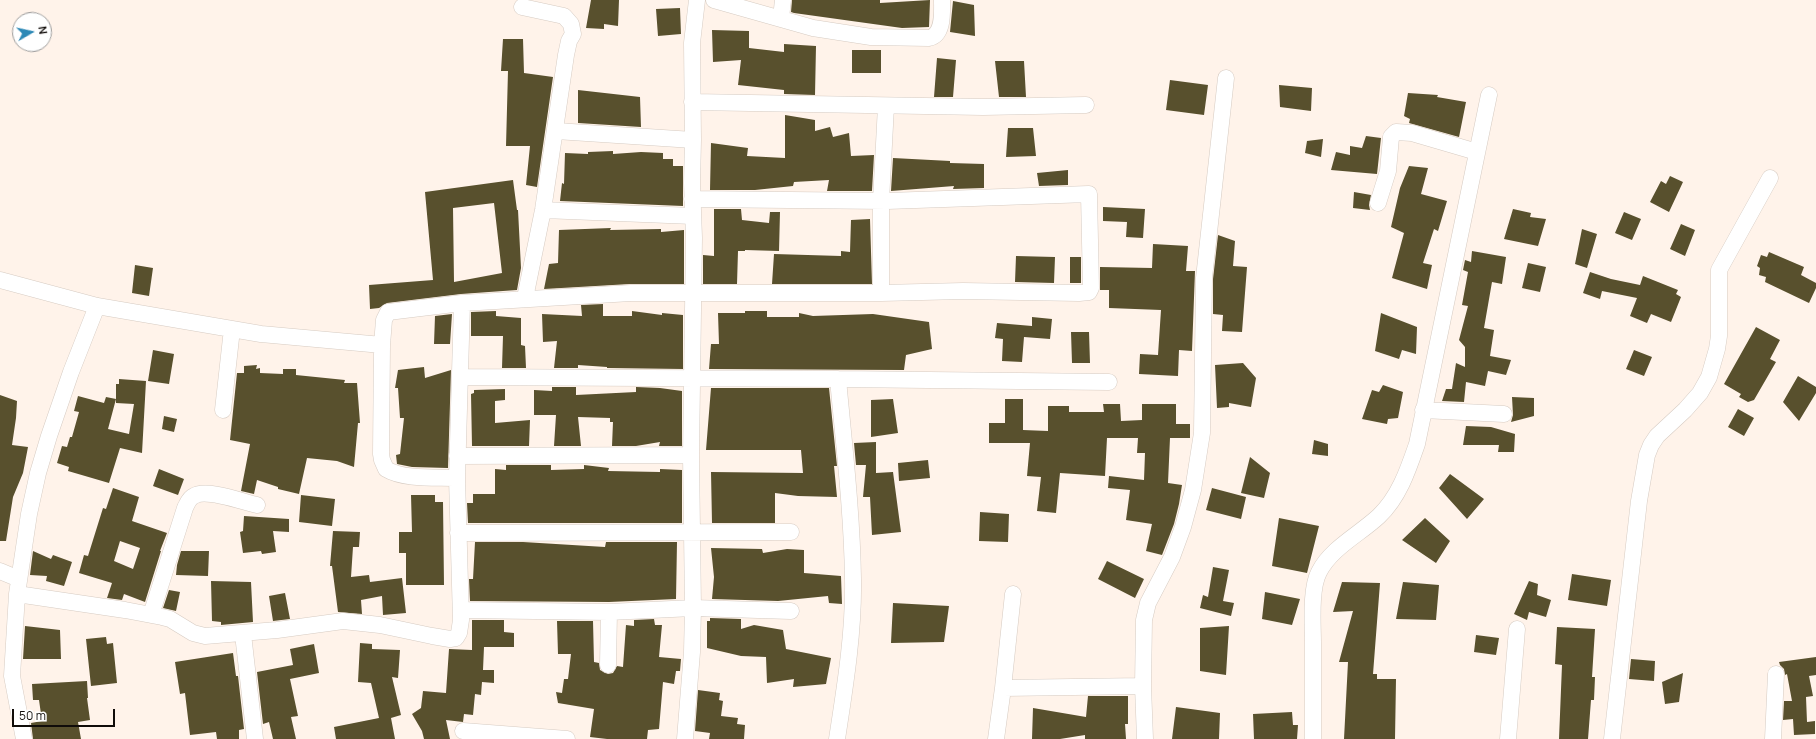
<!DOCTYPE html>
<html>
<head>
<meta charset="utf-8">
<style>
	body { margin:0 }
	#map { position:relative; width:1816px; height:739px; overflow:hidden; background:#fff3ea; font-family:Manrope,sans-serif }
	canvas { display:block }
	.north { position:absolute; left:12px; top:12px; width:40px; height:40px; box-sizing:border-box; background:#fff; border:1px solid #9f9e9d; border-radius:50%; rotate:81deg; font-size:11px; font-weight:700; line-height:16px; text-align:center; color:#100c09 }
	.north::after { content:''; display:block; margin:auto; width:14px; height:18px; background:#2d89b6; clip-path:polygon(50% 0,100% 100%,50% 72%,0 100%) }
	.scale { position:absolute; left:12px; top:709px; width:103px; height:18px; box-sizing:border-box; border:2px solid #100c09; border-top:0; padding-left:5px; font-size:12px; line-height:14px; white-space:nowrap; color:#100c09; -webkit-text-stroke:3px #fff; paint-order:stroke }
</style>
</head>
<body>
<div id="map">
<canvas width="1816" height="739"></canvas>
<div class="north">N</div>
<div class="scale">50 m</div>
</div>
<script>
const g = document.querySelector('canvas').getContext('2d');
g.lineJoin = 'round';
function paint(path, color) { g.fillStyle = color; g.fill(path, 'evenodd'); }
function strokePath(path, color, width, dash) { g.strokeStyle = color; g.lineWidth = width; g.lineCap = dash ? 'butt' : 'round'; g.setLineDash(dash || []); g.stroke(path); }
const building = new Path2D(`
	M591 0H619L618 26 604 24V29L586 28Z
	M792 0H880V3L930 0 929 27 902 28 794 13 791 12Z
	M953 1 974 5 975 36 950 32Z
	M680 8 681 34 658 36 656 9Z
	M712 30 749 31V48L784 52V44L816 46 815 95 784 94V90L738 85 741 60 713 62Z
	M503 39H523L524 73 553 77 537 187 526 185 530 146H506L508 71H501Z
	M852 50H881V73H852Z
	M937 58 956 60 953 97H934Z
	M995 61H1024L1026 97H999Z
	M1170 80 1208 85 1204 115 1166 110Z
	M1279 85 1312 88 1311 111 1280 107Z
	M578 90 640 97 641 127 578 123Z
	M1408 93 1438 95 1437 97 1466 102 1459 137 1409 123 1410 119 1404 116Z
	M785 115 815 120V131L830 127 833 137 849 133 851 156 874 155 872 191H827L829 180 794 182 793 186 755 190H710L711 143 748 148 747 156 785 158Z
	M1008 128H1033L1036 156 1006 157Z
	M1366 136 1381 138 1377 174 1331 170 1336 152 1350 155V146L1362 148Z
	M1323 139 1321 157 1305 153 1307 141Z
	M613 151V154L641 152 663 153V159H673V166H683V206L560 201 562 183 564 184 565 153 588 154V152Z
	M893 158 950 161V163L984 164V188L953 189 954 186 891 191Z
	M1409 166 1428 168 1421 194 1447 201 1438 231 1434 229 1423 263 1432 265 1427 289 1392 278 1404 233 1391 227 1400 188Z
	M1068 170V185L1039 186 1037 173Z
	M1670 176 1683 182 1669 212 1650 202 1661 181 1666 184Z
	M513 180 517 210H518L521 268 517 290 461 294 387 303 379 308 370 309 369 285 433 280 425 192ZM494 203 502 273 454 282 453 208Z
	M1354 192 1371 195 1369 205 1370 210 1353 208Z
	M1103 207 1145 209 1143 238 1126 237 1127 222 1103 221Z
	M714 209H741L742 220 769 223 770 212H780L779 251 745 250V251H738L737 284H703V255L714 256Z
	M1513 209 1531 213 1530 217 1546 219 1538 246 1504 239Z
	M1624 212 1641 219 1632 240 1615 233Z
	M870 219 872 284H772L774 254 841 256V251L850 252 851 220Z
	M1681 224 1695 230 1685 256 1670 249Z
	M611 228 610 230 661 229V232L684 230V284H630L544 289 549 264 558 263 559 230Z
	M1582 229 1597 234 1587 268 1575 264Z
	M1218 235 1235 241 1233 266 1247 267 1242 332 1222 331 1223 315 1213 314V279Z
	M1153 244 1188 246 1186 271H1195L1192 351 1179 350 1178 376 1139 374 1140 354 1158 355 1161 310 1109 308V290H1100V267L1152 268Z
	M1472 251 1506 257 1502 284 1492 282 1484 328 1494 330 1490 356 1511 360 1506 375 1488 371 1485 386 1466 382 1464 402 1442 401 1446 389H1452L1456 363 1465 367V347L1459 340 1468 306 1462 305 1468 272 1463 270 1465 260 1471 262Z
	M1769 252 1804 267 1801 275 1816 283V288L1809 303 1765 282 1766 277 1759 275 1760 268 1757 266 1761 255 1767 257Z
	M1016 256 1055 257 1054 283 1015 282Z
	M1070 257H1081V283H1070Z
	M1528 263 1546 267 1540 292 1522 288Z
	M135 265 153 268 149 296 132 293Z
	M1590 272 1611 279 1640 285 1643 276 1678 290 1676 294 1681 297 1671 322 1651 314 1647 323 1630 316 1637 298 1602 291 1600 299 1583 293Z
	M603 304V316H632V311L662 315V313L683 315V369L607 368V367L578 365V368H554L557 341 543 342 542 314 582 316 581 305Z
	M496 311V316L521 318V345L525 346 526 368H502L503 336H471V312Z
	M745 311H767V317H799V313L813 316 873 314 929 322 932 349 906 355 904 370 709 369 711 344H719L718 313H745Z
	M1381 313 1417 327 1416 354 1402 350 1399 359 1375 351Z
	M452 314 450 344H434L435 316Z
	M1032 317 1052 319 1050 339 1024 337 1022 362 1002 361 1003 339 995 338 997 323 1032 326Z
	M1756 327 1780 340 1770 359 1776 362 1754 400 1748 402 1739 397 1741 394 1724 384Z
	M1071 332H1089L1090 363H1072Z
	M153 350 174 354 169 384 148 381Z
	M1634 350 1652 357 1644 376 1626 369Z
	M1243 363 1256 378 1251 407 1229 403V407L1217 408 1215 365Z
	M257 365 256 369 260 368V373L283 374V369H296V375L345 380 344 383H357L360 423H358L354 467 337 461 307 458 299 494 278 489V487L257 480 254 494 241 491 250 444 230 440 237 373H244V366Z
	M424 367 425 378 451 370 448 468 412 467 397 464 396 455 400 454 404 418H400L398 388H395L398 370Z
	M1798 376 1816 387V393L1799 421 1783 402Z
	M119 379 146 381 142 453 120 448 109 483 68 471 69 467 57 463 62 446 67 447 70 437H72L79 412 74 411 78 396 104 403 106 397 116 399 108 429 129 434 134 404 116 403V384H119Z
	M1383 385 1403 392 1398 418 1388 419 1387 424 1362 419 1372 390 1379 392Z
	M552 387H576V395L636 392V387L660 388 682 391V446H659L660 442 636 446H612L613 422H610V418L578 417 581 446H554L556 415H534V390L552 391Z
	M711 388H829L837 466H834L837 497 798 496 775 493V523H712L711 472 803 473 801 450H706Z
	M505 389V400L495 401V423L530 420 529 446H472L471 394 474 393V390Z
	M0 395 17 401 16 418 12 445 28 447 23 473 13 497 6 541H0Z
	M1512 397 1534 398V416L1511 422 1513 415Z
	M893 399 898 433 871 437V400Z
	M1005 399H1023V430L1048 431V406H1069V412H1104L1103 404H1120L1121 421 1142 420V404H1176V424H1190V438H1170L1168 483 1182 485 1179 504 1174 524 1162 555 1146 551 1152 524 1126 520 1130 490 1108 488 1109 476 1144 480 1145 453H1137L1138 438H1107L1105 476 1060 473 1056 513 1037 511 1041 477 1027 476 1030 443H989V423H1005Z
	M1738 409 1754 418 1744 436 1728 427Z
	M164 416 177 419 174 432 162 429Z
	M1466 426 1491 427 1515 434 1514 452H1498L1499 445H1463Z
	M1314 440 1328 444V456L1312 454Z
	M876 442V473L893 472 901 532 872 535 870 497H863L866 465H856L854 443Z
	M1250 457 1270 473 1264 498 1241 493Z
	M928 460 930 478 899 481 898 463Z
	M506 465H551V470L584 469V465L609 468 608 471 660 472V469L682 470V523H468L467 503H473V494H495V469L506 470Z
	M159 469 184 479 178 495 153 486Z
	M1450 474 1484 499 1467 519 1439 488Z
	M113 488 139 497 132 521 167 533 160 551H161L145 602 124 594 122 600 107 598 112 583 79 573 84 555 88 556 103 508 106 509ZM120 541 140 548 133 569 114 561Z
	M1212 488 1246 497 1241 519 1206 510Z
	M301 495 335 499 332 526 299 522Z
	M411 495H435V502H443L444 585H406V553H399V532H412Z
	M980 512 1009 514 1008 542 979 541Z
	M244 516 289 519V532L273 531 276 552 262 554 261 551 243 553 240 532 243 531Z
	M1279 518 1319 526 1307 573 1272 566Z
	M1425 518 1450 541 1436 563 1402 540Z
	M333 531 360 532 359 547H353L351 577 369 575 370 582 402 578 406 613 383 615 382 596 361 600 362 614 338 612 332 566H330Z
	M475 542H523L605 547 606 542H677L676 599 609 602 470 601 469 579H473Z
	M711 548 762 549 763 553 787 549 804 550V573L841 576 842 604 829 603 828 596 778 601 712 599 714 577Z
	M33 551 51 559 53 555 72 562 64 586 46 581 47 576 30 575Z
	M181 551H209L208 576 176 575 177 565Z
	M1107 561 1144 579 1135 598 1098 579Z
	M1213 567 1229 570 1223 601 1234 603 1231 616 1200 608 1203 595 1208 597Z
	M1572 574 1611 580 1607 606 1568 600Z
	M211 581 251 582 253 622 221 625V622L212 621Z
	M1529 581 1538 584 1537 595 1551 600 1546 617 1529 612 1527 620 1514 614Z
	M1342 582 1380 583 1373 674H1377V679H1396L1395 739H1344L1348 662H1339L1353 611 1333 612Z
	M1403 582 1439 585 1436 620 1396 619Z
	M169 590 180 592 176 611 163 608Z
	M1265 592 1300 599 1292 625 1262 619Z
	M285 593 290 619 273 621 269 596Z
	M893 603 949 606 944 642 891 643Z
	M710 618 741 619V629L754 625 783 630 786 649 831 658 826 684 793 687 794 679 767 683 766 657 741 656 707 648V621H710Z
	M654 619 655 625H662L659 657 681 659 680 671H676L674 684 663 682 659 729 648 730 647 739H607L590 737 594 709 558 703 556 692 562 693 564 679H568L571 654H558L557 621H593L594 662 599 663 600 670 608 674 613 673 617 666 623 667 626 625 634 626V620Z
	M472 620H504V632L514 633V647H484L483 670H494V683L482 682 481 695 475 694 473 715 464 714 463 722 446 720 450 739H424L422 731 412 714 421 708 423 691 446 693 449 649 472 650Z
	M25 626 60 630 61 659H23Z
	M1229 626 1226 675 1200 671V628Z
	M1557 627 1595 629 1592 677H1595L1594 700H1591L1588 739H1559L1562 665 1555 664Z
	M1476 635 1499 638 1496 655 1474 652Z
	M106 637 107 644 113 643 117 683 91 686 86 639Z
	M360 643 372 644V649L400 650 398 678 392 677 401 715 391 718 395 739H336L334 727 379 718 371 683 358 682Z
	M314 644 319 673 290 679 298 716 291 717 296 739H273L269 722 263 724 257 672 293 665 290 649Z
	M233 653 236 676H238L244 729 239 730V739H217L216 732 190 735 185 693 180 694 175 662Z
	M1816 657V675L1809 676 1813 696 1806 697 1807 722 1815 721V734L1794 735 1793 719 1783 720 1784 701H1792L1787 674 1785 675 1784 669 1780 665 1779 662Z
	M1631 659 1655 661 1654 681 1629 679Z
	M1683 673 1679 702 1665 704 1662 682Z
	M87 681 88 698H87L90 720 78 722 81 739H33L31 723 42 721 39 700H33L32 684Z
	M698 690 720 693 719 700 723 701 721 716 738 718 737 724 745 725 744 739H709L710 733 695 731Z
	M1088 696H1128V724H1125L1126 739H1085V735L1060 739H1032L1033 708 1086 717Z
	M1176 707 1220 713 1219 739H1172Z
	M1292 712 1293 725H1298L1297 739H1254L1253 714Z`);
const street = new Path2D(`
	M714 0 813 28 871 37 929 38C944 35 942 12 942 0
	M522 7 564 16 571 24 573 34 569 41 566 55 543 210 525 298
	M781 18 783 0
	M692 102 983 107 1086 105
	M556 131 693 140
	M1378 203 1388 171 1391 137 1396 132 1412 133 1477 152
	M543 210 693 216
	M0 280 97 306 261 334 382 345 384 320 388 312 462 303 631 293H881L963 291 1079 293 1089 292 1091 288 1089 194 887 201 692 199
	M881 293V201L886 106
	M382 345 381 454 382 460 386 469C404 480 436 477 457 478
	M460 377 838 379 1109 382
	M223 410 232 329
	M1423 410 1504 414
	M457 456 691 455
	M458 533 791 532
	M0 571 19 579
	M17 594 125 610 162 617 170 619 193 633 205 636 277 630 343 621 380 625 432 636 450 639 456 638 459 633 461 620 457 478 462 303
	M461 610 609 612 693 608 791 611
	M151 615 185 508C187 504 189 498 194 496 206 488 243 502 257 505
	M243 634 255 739
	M608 665 609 612
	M1003 688 1013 594
	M463 731 567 739
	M24 739 12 676 17 594 29 514 38 473 49 436 71 372 97 306
	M685 739 692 652 693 608 691 455 694 238 692 183 693 140 692 43 697 0
	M837 739C845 687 854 632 853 579 852 512 844 445 838 379
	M996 739 1003 688 1143 686
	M1145 739 1143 686 1144 620 1148 603 1172 557 1183 527 1193 490 1202 433 1204 278 1226 78
	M1313 739C1313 707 1313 676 1313 644 1313 625 1310 589 1319 572 1331 548 1360 534 1379 516 1399 497 1408 470 1417 444L1489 95
	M1508 739 1517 629
	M1612 739 1639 501 1647 455 1651 445 1657 436 1685 410 1700 393 1709 377 1717 349 1719 336V270L1770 178
	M1773 739 1776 674`);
paint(building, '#58502d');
strokePath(street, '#d6cbc2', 17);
strokePath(street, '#fff', 16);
</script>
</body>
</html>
